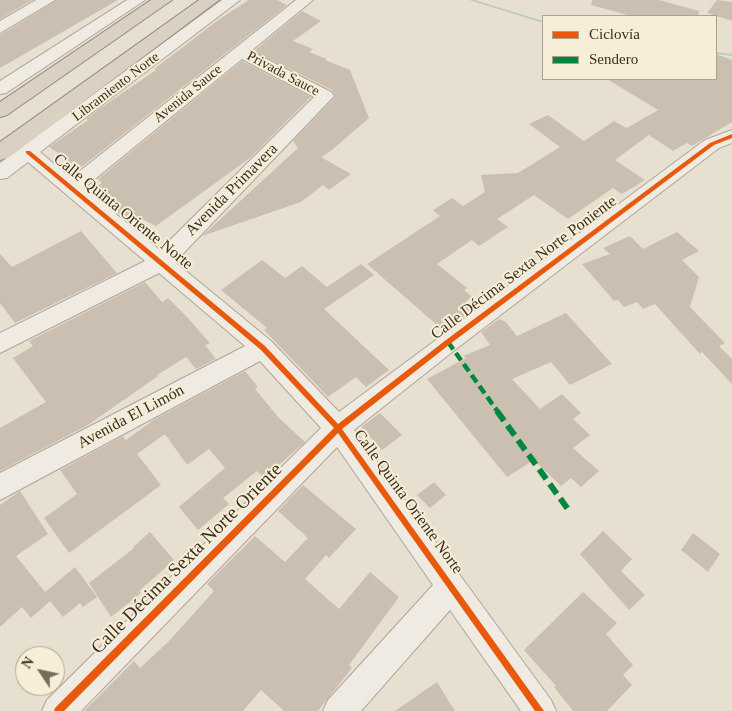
<!DOCTYPE html>
<html>
<head>
<meta charset="utf-8">
<style>
	body { margin:0 }
	#map { position:relative; width:732px; height:711px; overflow:hidden; background:#e7e0d1; font-family:"Times New Roman",serif }
	canvas { display:block }
	.legend { position:absolute; left:542px; top:15px; width:175px; height:65px; box-sizing:border-box; background:#f7eed8; border:1px solid #ada18e; margin:0; padding:6px 9px; list-style:none; font-size:15px; color:#3d2e20 }
	.legend li { display:flex; align-items:center; gap:10px; height:25px }
	.legend b { width:25px; border:1px solid #ada18e }
	.north { position:absolute; left:15px; top:646px; width:50px; height:50px; box-sizing:border-box; background:#f7eed8; border:1px solid #ada18e; border-radius:50%; rotate:304deg; font-size:14px; font-weight:700; line-height:20px; text-align:center; color:#3d2e20 }
	.north::after { content:''; display:block; margin:auto; width:18px; height:22px; background:#786c5e; clip-path:polygon(50% 0,100% 100%,50% 72%,0 100%) }
</style>
</head>
<body>
<div id="map">
<canvas width="732" height="711"></canvas>
<ul class="legend">
<li><b style="height:6px;background:#e8590c"></b>Ciclovía</li>
<li><b style="height:6px;background:#00873e"></b>Sendero</li>
</ul>
<div class="north">N</div>
</div>
<script>
const g = document.querySelector('canvas').getContext('2d');
g.lineJoin = 'round';
function paint(path, color) { g.fillStyle = color; g.fill(path, 'evenodd'); }
function strokePath(path, color, width, dash) { g.strokeStyle = color; g.lineWidth = width; g.lineCap = dash ? 'butt' : 'round'; g.setLineDash(dash || []); g.stroke(path); }
function label(font, color, halo, rows, align = 'center') {
  g.font = font + ' "Times New Roman",serif'; g.lineWidth = 4; g.setLineDash([]); g.textBaseline = 'middle'; g.strokeStyle = halo; g.fillStyle = color; for (const [text, x, y, turn = 0] of rows) {
    g.save(); g.translate(x, y); g.rotate((+turn || 0) * Math.PI / 180); g.textAlign = isNaN(turn) ? turn : align; if (halo) g.strokeText(text, 0, 0); g.fillText(text, 0, 0); g.restore();
  }
}
const stream = new Path2D(`
	M469 0H475L543 21V23Z
	M716 52 732 54V56L716 54Z`);
const building = new Path2D(`
	M0 0H32L0 19Z
	M57 0H118L0 68V35Z
	M249 0H277L287 5 79 169 62 161 66 158 49 147 88 120 86 119 102 107 156 70 154 69 221 18Z
	M592 0H659L699 11 698 16H631L591 5Z
	M717 0 732 2V21L707 13Z
	M302 11 321 21 293 41 313 49 309 52 327 59 325 60 350 70 369 118 332 150 321 157 351 174 329 190 323 185 301 202 202 236 298 148 293 141 335 97 332 90 254 51Z
	M716 54 732 60V122L692 146 687 143 673 151 649 135 615 160 645 180 622 194 613 188 568 219 534 195 497 219 508 227 479 246 472 240 437 264 467 288 464 290 472 297 466 301 468 306 478 302 481 304 444 331 367 264 440 216 433 210 452 198 463 206 485 192 481 175 518 173 560 147 529 124 548 115 584 141 614 121 627 128 658 110 607 79H716Z
	M242 61 311 97 250 158 156 226 134 215 127 220 114 210 122 204 94 188 102 183 98 179Z
	M81 231 117 273 15 323 0 303V254L12 267Z
	M677 232 699 251 682 260 699 277 690 307 725 343 719 346 732 359V384L702 352 700 354 655 304 643 309 637 302 624 307 618 300 614 301 582 264 610 254 603 248 630 236 643 249Z
	M262 260 285 278 302 266 327 287 361 264 374 275 324 309 389 370 366 387 356 377 328 397 264 330 267 328 221 290Z
	M145 282 162 302 168 298 186 316 210 343 205 345 216 359 196 369 186 357 157 375 158 376 88 425 0 471V428L46 402 13 358 33 346 29 341Z
	M566 313 612 364 570 385 551 362 512 379 540 409 562 394 581 413 573 419 590 435 573 448 599 471 581 487 571 478 561 486 534 460 507 477 427 379 466 358 463 356 490 345 481 332 499 319 506 322 517 336Z
	M245 371 258 387 255 389 279 418 305 442 264 478 257 471 223 498 229 504 198 530 179 507 225 468 209 449 187 465 165 434 137 454 161 485 69 553 44 518 77 494 60 470 123 436 126 440 155 419Z
	M380 413 402 435 382 450 361 427Z
	M434 482 446 495 430 508 417 495Z
	M303 485 356 529 329 558 326 555 305 579 339 609 370 572 399 597 349 665 352 668 318 711H284L261 690 243 711H84L134 661 140 668 168 642 214 591 207 584 255 536 285 562 308 538 278 511Z
	M20 491 48 534 16 556 45 592 75 567 97 597 83 607 80 603 63 617 50 601 31 618 22 607 0 627V505Z
	M603 531 632 559 621 571 645 595 629 610 580 554Z
	M150 532 174 560 139 591 141 593 111 617 89 583 134 548 133 547Z
	M693 533 720 554 708 572 681 550Z
	M583 592 617 623 606 634 633 665 623 675 632 685 607 711H573L554 687 556 686 524 650Z
	M437 682 455 711H395Z`);
const minor = new Path2D(`
	M36 0H55L0 33V21Z
	M127 0H145L6 93 0 94V81Z
	M222 0H240L40 152 71 178 296 0H313L251 51 331 92 334 96 175 262 271 341 339 412 705 140 732 130V143L719 148 456 349 354 430 551 700 556 711H521L450 610 361 711H323L328 700 433 585 337 447 81 711H42L47 700 321 428 260 361 0 500V473L245 346 159 273 0 353V333L145 261 28 162 7 178 0 179V163ZM242 59 314 97 160 250 84 188Z`);
const highway = new Path2D(`
	M151 0H172L7 115 0 117V102Z
	M199 0H219L8 158 0 160V142Z`);
const quietFar1 = new Path2D(`
	M448 342 498 412`);
const quiet = new Path2D(`
	M497 411 570 512`);
const cycleway = new Path2D(`
	M732 134V138L714 145 450 344 342 429 544 711H535L338 433 64 711H54L55 708 334 428 261 350 26 153V151H30L265 346 338 424 446 340 710 143Z`);
const farStreetnames = [
	["Privada Sauce",283,74,28],
	["Libramiento Norte",116,87,-37],
	["Avenida Sauce",188,94,-39]
];
const streetNames = [
	["Avenida Primavera",232,190,-45],
	["Calle Quinta Oriente Norte",123,212,39],
	["Calle Décima Sexta Norte Poniente",524,268,-37],
	["Avenida El Limón",131,417,-28],
	["Calle Quinta Oriente Norte",408,502,54]
];
const nearStreetnames = [
	["Calle Décima Sexta Norte Oriente",187,559,-45]
];
paint(stream, '#bcccc2');
paint(building, '#cbbfb2');
strokePath(minor, '#ada599', 2);
strokePath(highway, '#928b80', 2);
paint(minor, '#efebe3');
paint(highway, '#dad1c2');
strokePath(quietFar1, '#00873e', 4.5, [9, 4.5]);
strokePath(quiet, '#00873e', 6, [12, 6]);
paint(cycleway, '#e8590c');
label('14px', '#3d2e20', '#f7eed8', farStreetnames);
label('16px', '#3d2e20', '#f7eed8', streetNames);
label('19px', '#3d2e20', '#f7eed8', nearStreetnames);
</script>
</body>
</html>
